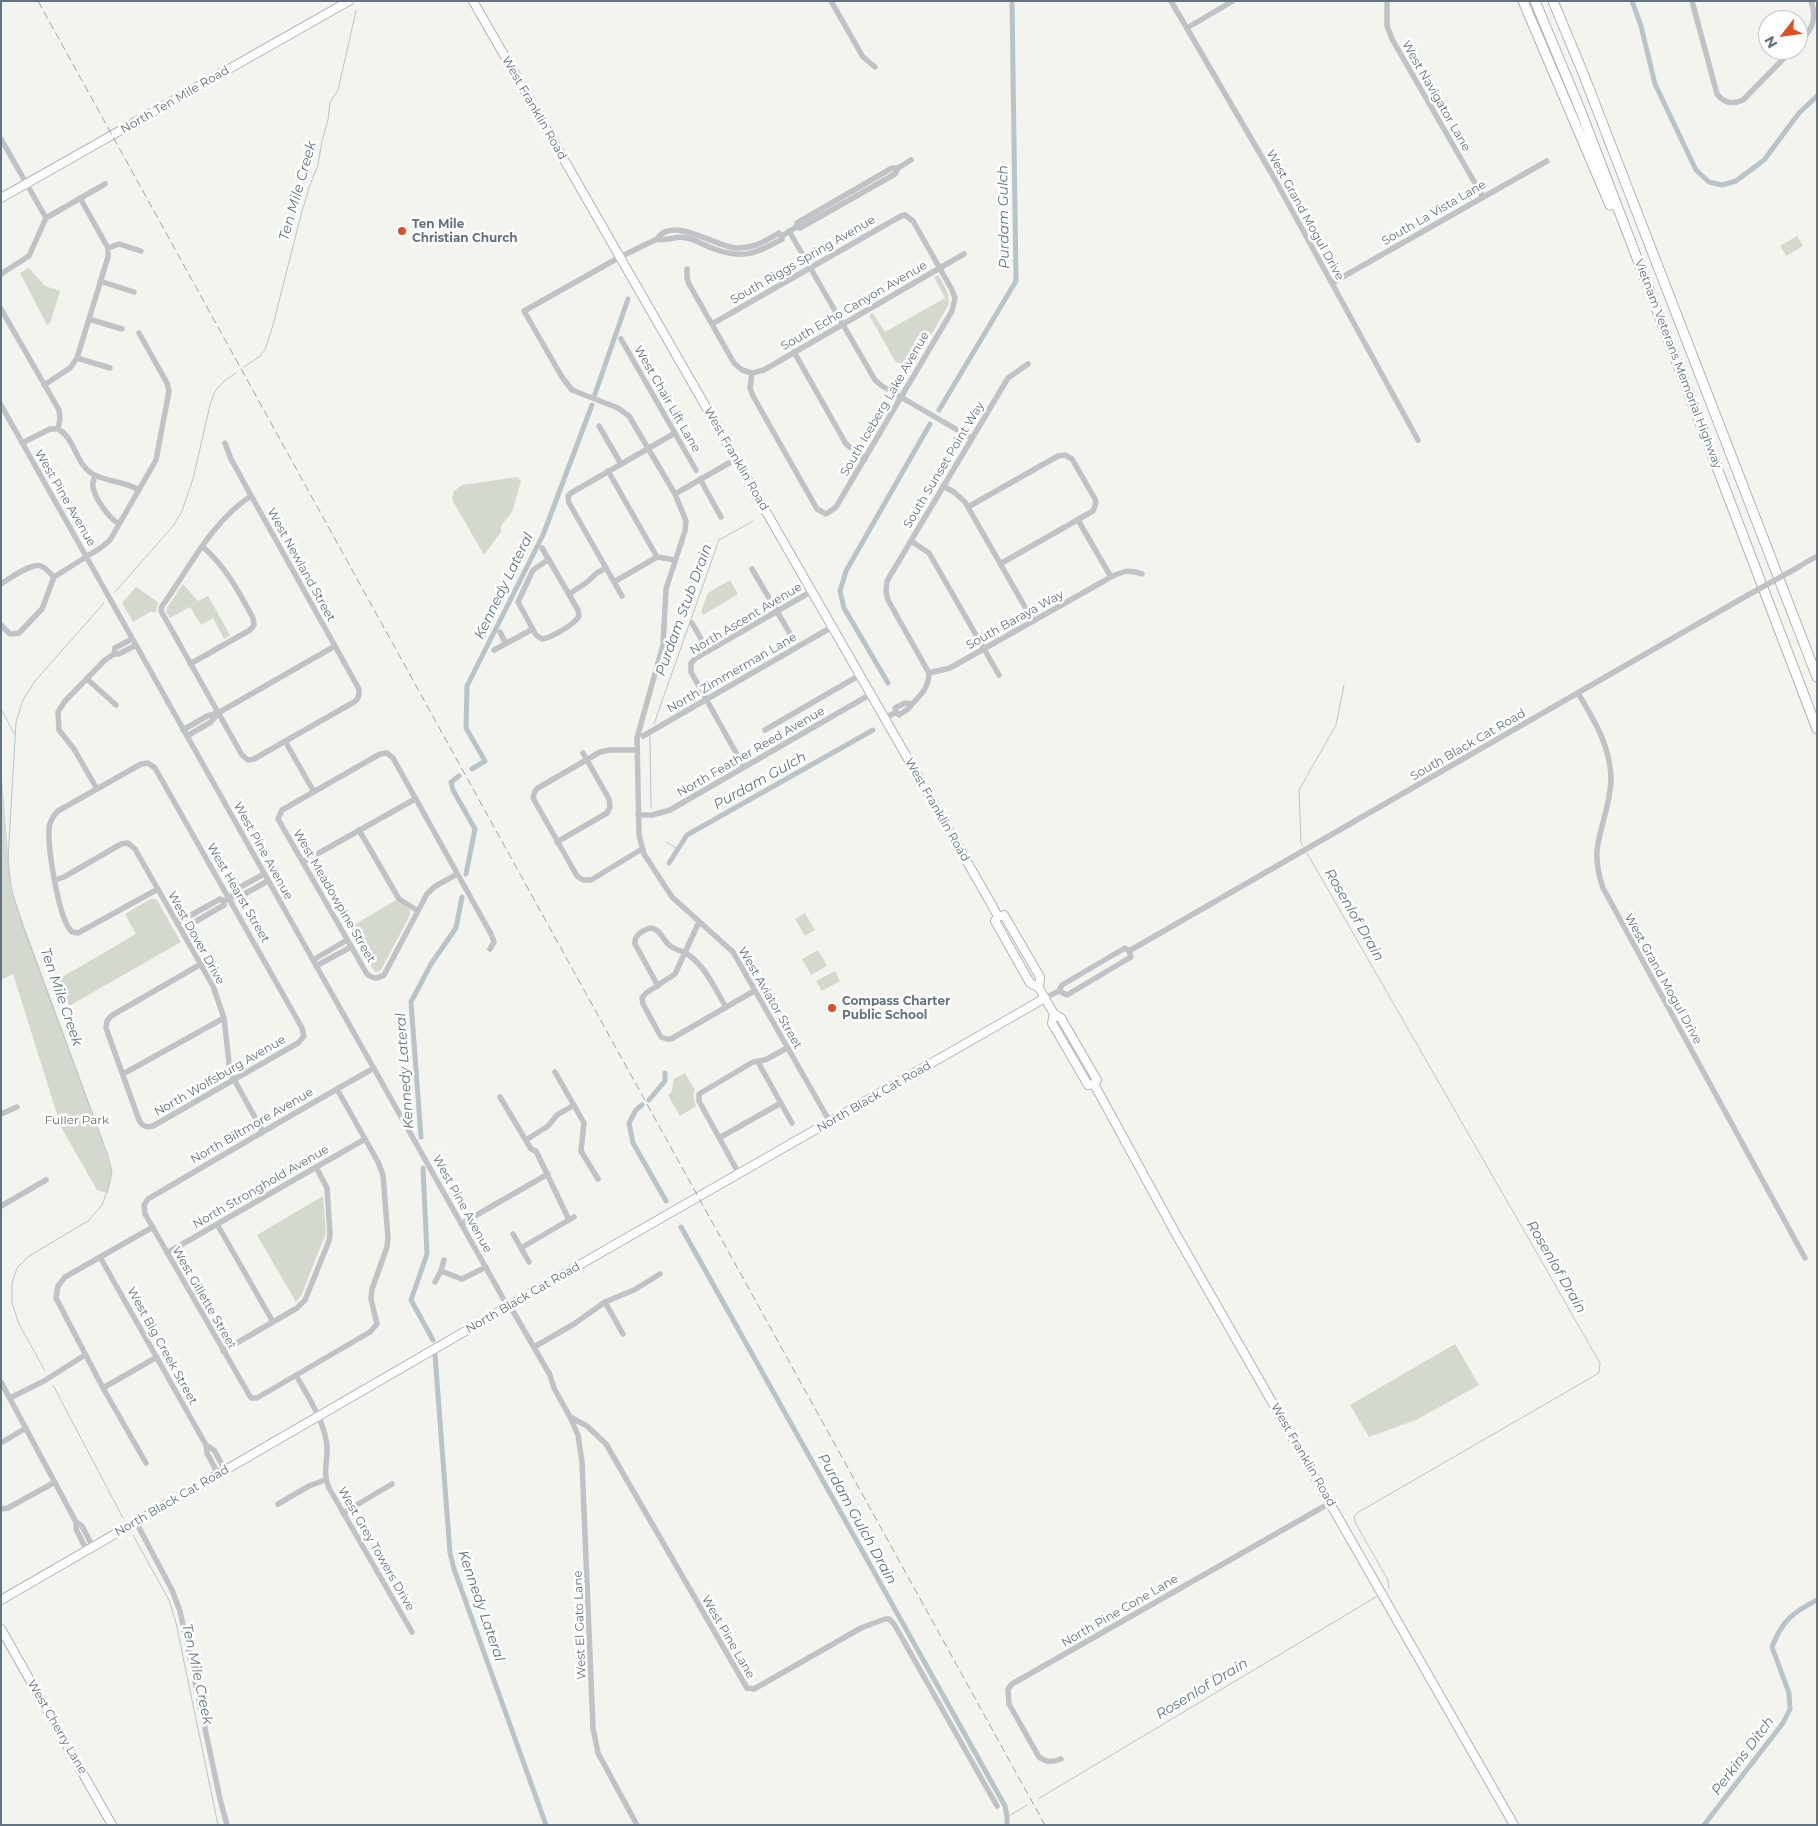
<!DOCTYPE html>
<html>
<head>
<meta charset="utf-8">
<style>
	body { margin:0 }
	#map { position:relative; width:1818px; height:1826px; overflow:hidden; background:#f4f4ef; font-family:Montserrat,sans-serif }
	canvas { display:block }
	.frame { position:absolute; inset:0; border:2px solid #637480; pointer-events:none }
	.north { position:absolute; left:1758px; top:10px; width:50px; height:50px; box-sizing:border-box; background:#fff; border:1px solid #c1c7cc; border-radius:50%; rotate:240deg; font-size:14px; font-weight:700; line-height:20px; text-align:center; color:#637480 }
	.north::after { content:''; display:block; margin:auto; width:18px; height:22px; background:#e04d23; clip-path:polygon(50% 0,100% 100%,50% 72%,0 100%) }
</style>
</head>
<body>
<div id="map">
<canvas width="1818" height="1826"></canvas>
<div class="frame"></div>
<div class="north">N</div>
</div>
<script>
const g = document.querySelector('canvas').getContext('2d');
g.lineJoin = 'round';
function paint(path, color) { g.fillStyle = color; g.fill(path, 'evenodd'); }
function strokePath(path, color, width, dash) { g.strokeStyle = color; g.lineWidth = width; g.lineCap = dash ? 'butt' : 'round'; g.setLineDash(dash || []); g.stroke(path); }
function label(font, color, halo, rows, align = 'center') {
  g.font = font + ' Montserrat,sans-serif'; g.lineWidth = 5; g.setLineDash([]); g.textBaseline = 'middle'; g.strokeStyle = halo; g.fillStyle = color; for (const [text, x, y, turn = 0] of rows) {
    g.save(); g.translate(x, y); g.rotate((+turn || 0) * Math.PI / 180); g.textAlign = isNaN(turn) ? turn : align; if (halo) g.strokeText(text, 0, 0); g.fillText(text, 0, 0); g.restore();
  }
}
const green = new Path2D(`
	M1797 236 1803 246 1786 256 1780 246Z
	M29 268 45 286 60 291 50 323 47 325 20 273Z
	M936 276H939L948 293 949 304 911 370 895 361 869 315 873 313 885 332 945 298 934 277Z
	M517 477 521 481 512 512 501 526V532L484 555 454 503 452 498 454 491 462 485Z
	M730 580 738 594 703 615 701 611 708 593Z
	M183 584 198 601 208 596 230 635 224 639 213 618 201 625 190 607 170 618 166 612 167 608Z
	M136 587 158 602 156 612H150L133 622 122 603Z
	M1 764 11 890 102 1138 112 1173 108 1193 97 1190 61 1127 13 974 1 980Z
	M152 898 157 900 181 942 69 1006 59 979 136 934 125 914Z
	M396 900 410 910V915L381 970 376 972 372 968 349 928Z
	M805 913 815 930 805 936 795 919Z
	M818 950 827 966 811 975 802 959Z
	M835 971 840 981 822 991 816 981Z
	M685 1073 695 1090 693 1095 696 1106 680 1116 668 1095 671 1093 674 1079Z
	M323 1196 326 1233 301 1296 296 1302 257 1235Z
	M1455 1344 1479 1385 1416 1420 1369 1437 1350 1405Z`);
const stream = new Path2D(`
	M244 367 259 357 265 350 273 325 301 215 310 185 318 165 322 141 328 120 330 102 338 90 356 11
	M115 592 173 526 182 511 193 479 210 405 215 391 224 381 236 373
	M1 709 15 735
	M654 724 719 540 753 521
	M650 736 651 808
	M666 842 678 849
	M1303 846 1301 843 1299 790 1336 725 1344 685
	M1307 853 1600 1363 1599 1373 1357 1513 1354 1517 1356 1524 1388 1580 1389 1589
	M45 1371 19 1324 12 1303V1283L17 1268 29 1256 88 1221 102 1205 109 1186 112 1171 107 1153 22 924 11 887 8 860 16 722 23 700 35 681 104 603
	M53 1385 123 1518
	M133 1535 169 1600 176 1623 218 1825
	M1038 1799 1376 1597
	M1007 1817 1027 1805`);
const canal = new Path2D(`
	M1632 1 1641 26 1655 84 1696 170 1709 182 1722 185 1736 181 1764 160 1799 113 1817 96
	M595 394 628 299
	M939 410 1016 281 1012 1
	M888 683 844 608 840 591 846 571 930 424
	M472 769 485 761 466 728 467 686 543 535 592 405
	M459 776 451 782 453 790 475 829 466 874
	M669 863 687 835 873 730
	M649 1100 665 1081V1073
	M642 1105 636 1110 629 1123 633 1143 666 1201
	M421 1137 411 1002 431 964 456 928 462 897
	M423 1168 427 1254 411 1300 433 1340
	M681 1227 1005 1806 1007 1817V1825
	M435 1355 450 1553 454 1569 546 1825
	M1704 1825 1783 1723 1790 1709 1789 1693 1772 1647C1782 1621 1792 1613 1817 1600`);
const minor = new Path2D(`
	M831 1 863 57 875 67
	M1171 1 1273 176 1418 440
	M1387 1V26L1392 39 1483 197
	M1692 1 1717 94C1724 103 1732 105 1743 100L1792 50
	M1187 28 1233 1
	M1798 44C1811 31 1818 20 1811 1
	M1 139 46 218
	M898 168 911 160
	M80 198 108 248
	M789 231 875 380 882 386 971 438
	M782 236 779 233C765 241 753 249 736 248 716 247 672 215 657 239 666 242 677 235 687 238 696 240 704 245 712 248 741 260 756 254 782 239V236L796 227 800 228 895 174 898 168H892L797 223 796 227
	M657 239 620 257 524 311 562 377 572 390 618 408 629 416 675 494 686 521 685 531 666 589 663 645 637 738 639 835 644 854 672 897 733 952 830 1122
	M108 248 119 244 141 251
	M687 269V278L689 284 734 363 742 370 752 373 750 388 753 396 817 509 826 514 836 507 952 311 955 298 951 288 913 221 905 215 901 216 712 324
	M1 274 29 256 46 218 105 184
	M100 281 134 292
	M1332 283 1547 161
	M1 309 59 410 60 419 58 429
	M89 319 122 329
	M621 339 696 470
	M794 352 846 444 865 459
	M77 358 110 368
	M752 373 764 370 964 254
	M44 385 70 368 77 358 108 257V248
	M1 405 508 1307
	M599 426 621 464
	M58 429C75 438 75 462 91 473 105 482 125 481 139 490
	M22 443 50 429H58
	M225 443 231 459 248 490 359 689C359 695 359 699 354 702L254 759 248 760 242 755 161 611 162 606C189 569 211 522 251 496
	M608 471 657 557
	M95 475C94 479 92 483 93 487 95 499 109 518 119 524
	M700 479 721 517
	M943 486 954 492 965 502 1033 621
	M675 494 736 459
	M968 507 1058 456 1065 455 1072 459 1095 499 1096 503 1093 511 1000 564
	M1078 520 1111 577
	M911 541 929 553 999 675
	M542 548 578 610 579 616C575 624 551 638 542 639L536 635 518 602 533 570 549 559
	M752 569 792 637
	M1795 569 1817 556
	M614 582 657 557 675 560
	M1 584C9 579 32 562 41 566 46 568 50 573 54 577
	M569 594 586 583 597 573 606 568
	M622 596 569 503 568 496 571 493 675 433
	M692 623 708 651
	M1 625 10 634 19 633 42 609 54 577 102 547 110 540 156 460 169 391 167 383 139 333
	M500 632 506 644
	M132 639 115 648 114 654H119L136 645
	M494 650 533 629
	M190 664 250 630 254 625 253 618C239 592 226 567 203 547
	M929 673 888 600 886 592 887 581 1008 378 1028 364
	M87 679 116 705
	M1578 693C1594 720 1610 745 1611 778 1611 803 1600 826 1597 850 1596 863 1599 876 1603 888L1805 1258
	M912 704C921 695 929 687 929 673L950 668 1111 577C1123 571 1130 569 1142 574
	M884 719 896 712 899 715 908 709 912 704 905 703 895 708 896 712
	M183 730 207 716 218 713 335 646
	M765 730 860 675
	M187 736 211 722 218 713
	M643 736 832 627
	M285 741 314 792
	M636 750H610L600 752 538 788 535 791 533 798 577 876 583 880H591L642 849
	M744 767 691 672V663L696 658 812 591
	M97 789 74 749 59 730 58 712 65 701 105 660 114 654
	M638 815H652L670 810 871 694
	M359 830 399 899 418 911
	M557 842 607 813 610 807 609 799 583 753
	M303 862 415 799
	M457 874 434 887 427 894 384 975C377 979 373 979 367 974L278 819 282 810 380 754 387 753 393 758 491 934 494 942 490 949
	M55 880 64 877 121 844 128 843 135 849 213 986 224 1018 230 1072 263 1132
	M158 889 78 933 72 932C58 919 48 848 49 828 50 821 53 816 58 811L141 764 148 763 155 768 302 1028 304 1036 298 1043 153 1126C146 1128 142 1126 139 1120L106 1028 107 1021 111 1016 201 964
	M233 896 237 898 268 881
	M699 922 675 974 646 993 642 998 643 1004 661 1037 667 1039H671L754 991
	M177 923 220 899 224 901
	M181 930 224 905V901L233 896V891L264 874
	M1129 951 1748 595
	M313 960 347 940
	M316 966 351 947
	M658 986 635 944C634 935 642 931 650 928 661 929 662 939 669 945 675 950 684 951 690 956 707 969 715 989 726 1007
	M1045 998 1059 991 1062 985 1125 948 1129 951 1131 957 1067 995 1059 991
	M758 1062 792 1123
	M555 1072 584 1123 581 1151 598 1179
	M123 1074 224 1018
	M337 1089 378 1162 383 1175 388 1238 387 1247 372 1289 371 1299 377 1324 370 1332 257 1398H251L145 1214 144 1205 148 1199C223 1155 298 1111 374 1068
	M500 1097 531 1149 536 1151 569 1220
	M1 1114 17 1107
	M719 1138 781 1103
	M526 1140 548 1126 557 1115 574 1105
	M739 1174 699 1101V1094L753 1062 765 1060 787 1048
	M1 1206 46 1180
	M217 1224 273 1322
	M461 1224 548 1174
	M513 1234 529 1262
	M521 1248 574 1217
	M167 1253 365 1139
	M100 1257 206 1445
	M441 1271 462 1279 486 1267
	M435 1282 441 1271 444 1260
	M605 1302 623 1334
	M510 1306 550 1375 554 1388 570 1417 578 1435 582 1462 593 1728 598 1753 637 1825
	M534 1347 574 1324 605 1302 634 1290 660 1274
	M223 1351 297 1308 305 1300 329 1241 330 1234 327 1188 316 1167
	M296 1375C308 1397 324 1420 327 1446 328 1462 322 1472 329 1488L412 1632
	M1 1382 76 1522
	M103 1388 157 1357
	M10 1398 44 1381 85 1355
	M570 1417 587 1426 606 1444 747 1688 754 1689 861 1628 885 1619H889L894 1624 997 1806
	M1 1443 26 1428
	M146 1463 103 1388 56 1298 58 1286 65 1277 153 1227
	M218 1474 207 1453 206 1445 214 1450 225 1470
	M278 1504 309 1486 325 1480
	M1 1509 8 1508 55 1482
	M343 1513 392 1484
	M136 1522 172 1590 180 1611 220 1799 227 1825
	M87 1551 76 1529V1522L82 1526 93 1547
	M1061 1759C1052 1762 1047 1763 1039 1757L1009 1704 1008 1689 1012 1684 1330 1503`);
const major = new Path2D(`
	M473 1 993 907 998 917 995 921 999 928 1030 983 1039 988 1040 977 1004 915 998 917
	M1 198 349 1
	M1039 988 1054 1014 1061 1018 1097 1080 1094 1084 1088 1085 1052 1023 1054 1014
	M1094 1084 1177 1236 1514 1825
	M1 1600 595 1256 1045 998
	M1 1629 112 1825`);
const highway = new Path2D(`
	M1523 1 1610 205
	M1535 1 1580 109 1817 729
	M1553 1 1583 73 1817 677`);
const rail = new Path2D(`
	M38 1 1045 1825`);
const minorBridge = new Path2D(`
	M1748 595 1795 569`);
const markers = [
	[402,231,5,"#e04d23"],
	[832,1008,5,"#e04d23"]
];
const streetNames = [
	["West Navigator Lane",1436,96,60],
	["North Ten Mile Road",175,100,-30],
	["West Franklin Road",534,108,60],
	["South La Vista Lane",1434,213,-30],
	["West Grand Mogul Drive",1305,215,61],
	["South Riggs Spring Avenue",803,260,-30],
	["South Echo Canyon Avenue",854,306,-30],
	["Vietnam Veterans Memorial Highway",1678,364,69],
	["West Chair Lift Lane",667,399,60],
	["South Iceberg Lake Avenue",885,404,-60],
	["West Franklin Road",736,459,60],
	["South Sunset Point Way",944,465,-59],
	["West Pine Avenue",65,498,60],
	["West Newland Street",301,565,61],
	["North Ascent Avenue",746,619,-31],
	["South Baraya Way",1015,620,-29],
	["North Zimmerman Lane",732,673,-30],
	["South Black Cat Road",1468,745,-30],
	["North Feather Reed Avenue",751,752,-30],
	["West Franklin Road",937,810,60],
	["West Pine Avenue",263,851,61],
	["West Hearst Street",238,893,60],
	["West Meadowpine Street",334,896,60],
	["West Dover Drive",196,938,61],
	["West Grand Mogul Drive",1663,979,61],
	["West Aviator Street",770,998,60],
	["North Wolfsburg Avenue",220,1076,-30],
	["North Black Cat Road",874,1097,-30],
	["North Biltmore Avenue",252,1126,-30],
	["North Stronghold Avenue",261,1187,-30],
	["West Pine Avenue",462,1204,61],
	["West Gillette Street",204,1298,60],
	["North Black Cat Road",523,1298,-30],
	["West Big Creek Street",162,1346,61],
	["West Franklin Road",1303,1455,60],
	["North Black Cat Road",172,1501,-30],
	["West Grey Towers Drive",376,1549,60],
	["North Pine Cone Lane",1120,1611,-30],
	["West El Gato Lane",580,1625,-92],
	["West Pine Lane",728,1637,60],
	["West Cherry Lane",57,1727,60]
];
const poiNames = [
	["Ten Mile",412,224],
	["Christian Church",412,238],
	["Compass Charter",842,1001],
	["Public School",842,1015]
];
const parkNames = [
	["Fuller Park",77,1120]
];
const waterNames = [
	["Ten Mile Creek",298,191,-74],
	["Purdam Gulch",1004,217,-91],
	["Kennedy Lateral",504,586,-64],
	["Purdam Stub Drain",684,610,-70],
	["Purdam Gulch",760,781,-29],
	["Rosenlof Drain",1354,915,60],
	["Ten Mile Creek",61,997,71],
	["Kennedy Lateral",405,1071,-94],
	["Rosenlof Drain",1556,1267,60],
	["Purdam Gulch Drain",857,1519,61],
	["Kennedy Lateral",481,1606,71],
	["Ten Mile Creek",197,1674,78],
	["Rosenlof Drain",1202,1689,-31],
	["Perkins Ditch",1743,1756,-53]
];
paint(green, '#d3d9cf');
strokePath(stream, '#b9c4c9', 1);
strokePath(canal, '#b9c4c9', 5);
strokePath(major, '#b0b5b8', 10);
strokePath(highway, '#b0b4b7', 11);
strokePath(minor, '#bfc3c6', 5.5);
strokePath(major, '#fff', 8);
strokePath(highway, '#fff', 9);
strokePath(rail, '#9ea5a9', 1, [8, 4]);
strokePath(minorBridge, '#bfc3c6', 5.5);
for (const [x, y, r, color] of markers) { const dot = new Path2D(); dot.arc(x, y, r, 0, 2 * Math.PI); g.fillStyle = color; g.fill(dot); strokePath(dot, '#fff', 2); }
label('12px', '#637480', '#fff', streetNames);
label('bold 12px', '#637480', '#fff', poiNames, 'left');
label('12px', '#667862', '#fff', parkNames);
label('italic 14px', '#5f767e', '#fff', waterNames);
</script>
</body>
</html>
